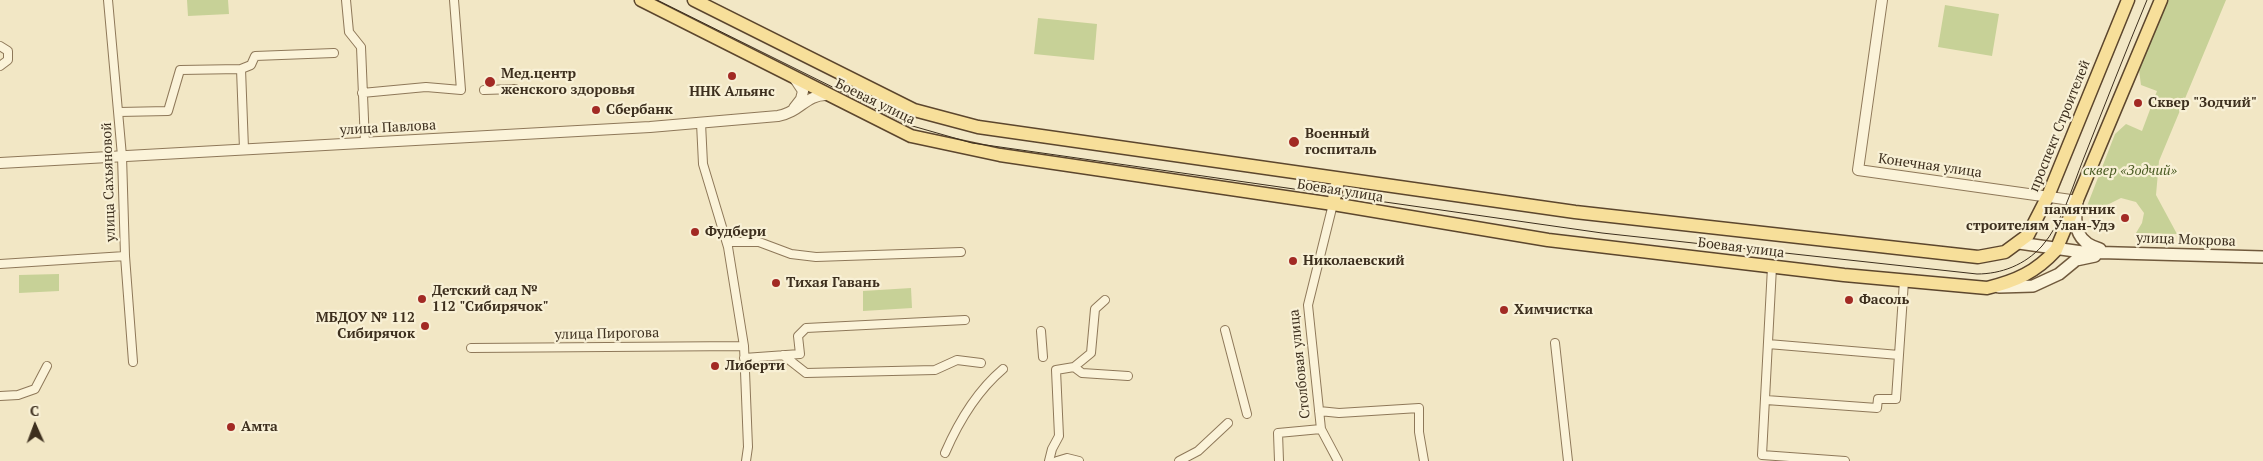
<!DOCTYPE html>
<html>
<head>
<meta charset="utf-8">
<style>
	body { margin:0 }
	#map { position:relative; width:2263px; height:461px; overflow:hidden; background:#f2e7c5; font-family:"PT Serif",serif }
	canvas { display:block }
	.north { position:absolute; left:10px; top:401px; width:50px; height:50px; -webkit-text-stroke:4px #f8f0d5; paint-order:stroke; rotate:358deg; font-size:14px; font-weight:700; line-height:20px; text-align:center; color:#3d2f1e }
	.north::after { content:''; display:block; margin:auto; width:18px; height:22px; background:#3d2f1e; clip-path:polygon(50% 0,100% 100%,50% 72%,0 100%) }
</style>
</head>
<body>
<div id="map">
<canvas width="2263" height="461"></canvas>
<div class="north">С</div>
</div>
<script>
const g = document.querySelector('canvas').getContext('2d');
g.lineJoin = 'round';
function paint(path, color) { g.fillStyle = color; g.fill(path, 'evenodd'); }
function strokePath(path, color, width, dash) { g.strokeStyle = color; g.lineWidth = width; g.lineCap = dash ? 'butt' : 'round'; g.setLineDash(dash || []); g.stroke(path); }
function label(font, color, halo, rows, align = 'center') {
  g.font = font + ' "PT Serif",serif'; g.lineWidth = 4.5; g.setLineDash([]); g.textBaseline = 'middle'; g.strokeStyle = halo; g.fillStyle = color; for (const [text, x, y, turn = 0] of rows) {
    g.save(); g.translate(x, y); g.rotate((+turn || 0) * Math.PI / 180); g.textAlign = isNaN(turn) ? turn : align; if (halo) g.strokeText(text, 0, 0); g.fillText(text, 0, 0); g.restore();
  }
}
const green = new Path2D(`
	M187 0H228L229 14 188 16Z
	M2168 0H2226L2159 161 2156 195 2177 234 2136 233 2142 223 2144 213 2136 202 2121 198 2089 214H2087V206L2115 134 2126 124 2142 131 2157 91 2141 85 2139 70Z
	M1945 5 1999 14 1992 56 1938 47Z
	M1038 18 1097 24 1094 60 1034 54Z
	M59 274V291L19 293V275Z
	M911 288 912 308 863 311V291Z`);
const minor = new Path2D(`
	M108 0 122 156 125 256 133 362
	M346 0 349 32 361 47 365 143
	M0 46 8 51V60L0 66
	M241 69 251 65 255 56 334 53
	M484 90 515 89
	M362 93 426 87 461 90 454 0
	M119 112 168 111 180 70 241 69 244 149
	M701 123 703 164 728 247 744 346 748 447 746 461
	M727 242H759L791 254 816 257 961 252
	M0 264 125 256
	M1772 267 1762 455 1845 461
	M1225 330 1247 414
	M1041 331 1043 357
	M1555 343 1568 461
	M1768 344 1899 355
	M471 348 744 346
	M783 355 806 373 935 370 957 360 981 363
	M744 358 800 354 798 336 806 328 965 320
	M1074 367 1082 373 1128 376
	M0 396 18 395 35 389 47 366
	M1766 400 1877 408 1878 399H1896L1904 281
	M1319 411 1339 413 1419 408V432L1424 461
	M1321 429 1338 461
	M945 453C958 423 977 391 1003 369
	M1049 461 1052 449 1059 436 1056 370 1074 367 1091 353 1095 309 1105 300
	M1057 461 1067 458 1079 461
	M1179 461 1198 451 1228 423
	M1279 461 1278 433 1321 429 1308 305 1333 204`);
const tertiary = new Path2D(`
	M1882 0 1858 170 2078 201
	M794 108 801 99 803 91 795 79
	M0 163 650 127 778 116C800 112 806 95 826 95`);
const secondary = new Path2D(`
	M2077 206C2073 228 2078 243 2100 249
	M2019 243 2082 252 2263 257
	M1999 287 2033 286 2059 274 2076 260 2095 256`);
const primary = new Path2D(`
	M641 0 911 136 1000 155 1333 204 1548 240 1844 275 1987 288C2016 281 2036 272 2056 250L2161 0
	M694 0 914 110 978 127 1575 212 1978 257 2005 252 2028 235 2048 196 2128 0
	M1333 204 1338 180`);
const tram = new Path2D(`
	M657 0 909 125 972 143 1602 233 1977 274C2001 274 2025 265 2042 246 2062 223 2072 188 2083 160 2104 107 2125 53 2147 0`);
const markers = [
	[732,76,5,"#a22a24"],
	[490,82,6,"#a22a24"],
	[2138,103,5,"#a22a24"],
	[596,110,5,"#a22a24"],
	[1294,142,6,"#a22a24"],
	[2125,218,5,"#a22a24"],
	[695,232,5,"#a22a24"],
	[1293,261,5,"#a22a24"],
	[776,283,5,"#a22a24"],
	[422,299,5,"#a22a24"],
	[1849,300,5,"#a22a24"],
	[1504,310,5,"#a22a24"],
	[425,326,5,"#a22a24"],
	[715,366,5,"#a22a24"],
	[231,427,5,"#a22a24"]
];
const poiNames = [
	["Мед.центр",501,74],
	["женского здоровья",501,90],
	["ННК Альянс",732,92,"center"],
	["Сквер \"Зодчий\"",2148,103],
	["Сбербанк",606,110],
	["Военный",1305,134],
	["госпиталь",1305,150],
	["памятник",2115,210,"right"],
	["строителям Улан-Удэ",2115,226,"right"],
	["Фудбери",705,232],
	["Николаевский",1303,261],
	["Тихая Гавань",786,283],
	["Детский сад №",432,291],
	["112 \"Сибирячок\"",432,307],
	["Фасоль",1859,300],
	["Химчистка",1514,310],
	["МБДОУ № 112",415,318,"right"],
	["Сибирячок",415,334,"right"],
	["Либерти",725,366],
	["Амта",241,427]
];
const streetNames = [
	["Боевая улица",875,102,26],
	["проспект Строителей",2060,126,-68],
	["улица Павлова",388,128,-3],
	["Конечная улица",1930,166,8],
	["улица Сахьяновой",109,182,-92],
	["Боевая улица",1340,191,9],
	["улица Мокрова",2186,240,2],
	["Боевая улица",1741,248,7],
	["улица Пирогова",607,334,-1],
	["Столбовая улица",1300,364,-96]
];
const parkNames = [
	["сквер «Зодчий»",2130,171]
];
paint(green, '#c7d197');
strokePath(minor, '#8e7859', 10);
strokePath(tertiary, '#8e7859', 12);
strokePath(secondary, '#70593c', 14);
strokePath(primary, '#5c462d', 15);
strokePath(minor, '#fbf3d9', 8);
strokePath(tertiary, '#fbf3d9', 10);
strokePath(secondary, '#fbf3d9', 11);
strokePath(primary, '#f7df9a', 12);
strokePath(tram, '#3d2f1e', 1);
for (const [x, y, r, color] of markers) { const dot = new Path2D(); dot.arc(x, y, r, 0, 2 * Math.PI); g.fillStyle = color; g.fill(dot); strokePath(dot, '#f8f0d5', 2); }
label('bold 14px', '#3d2f1e', '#f8f0d5', poiNames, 'left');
label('14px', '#3d2f1e', '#f8f0d5', streetNames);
label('italic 14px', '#4a5b23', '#f8f0d5', parkNames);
</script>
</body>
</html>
